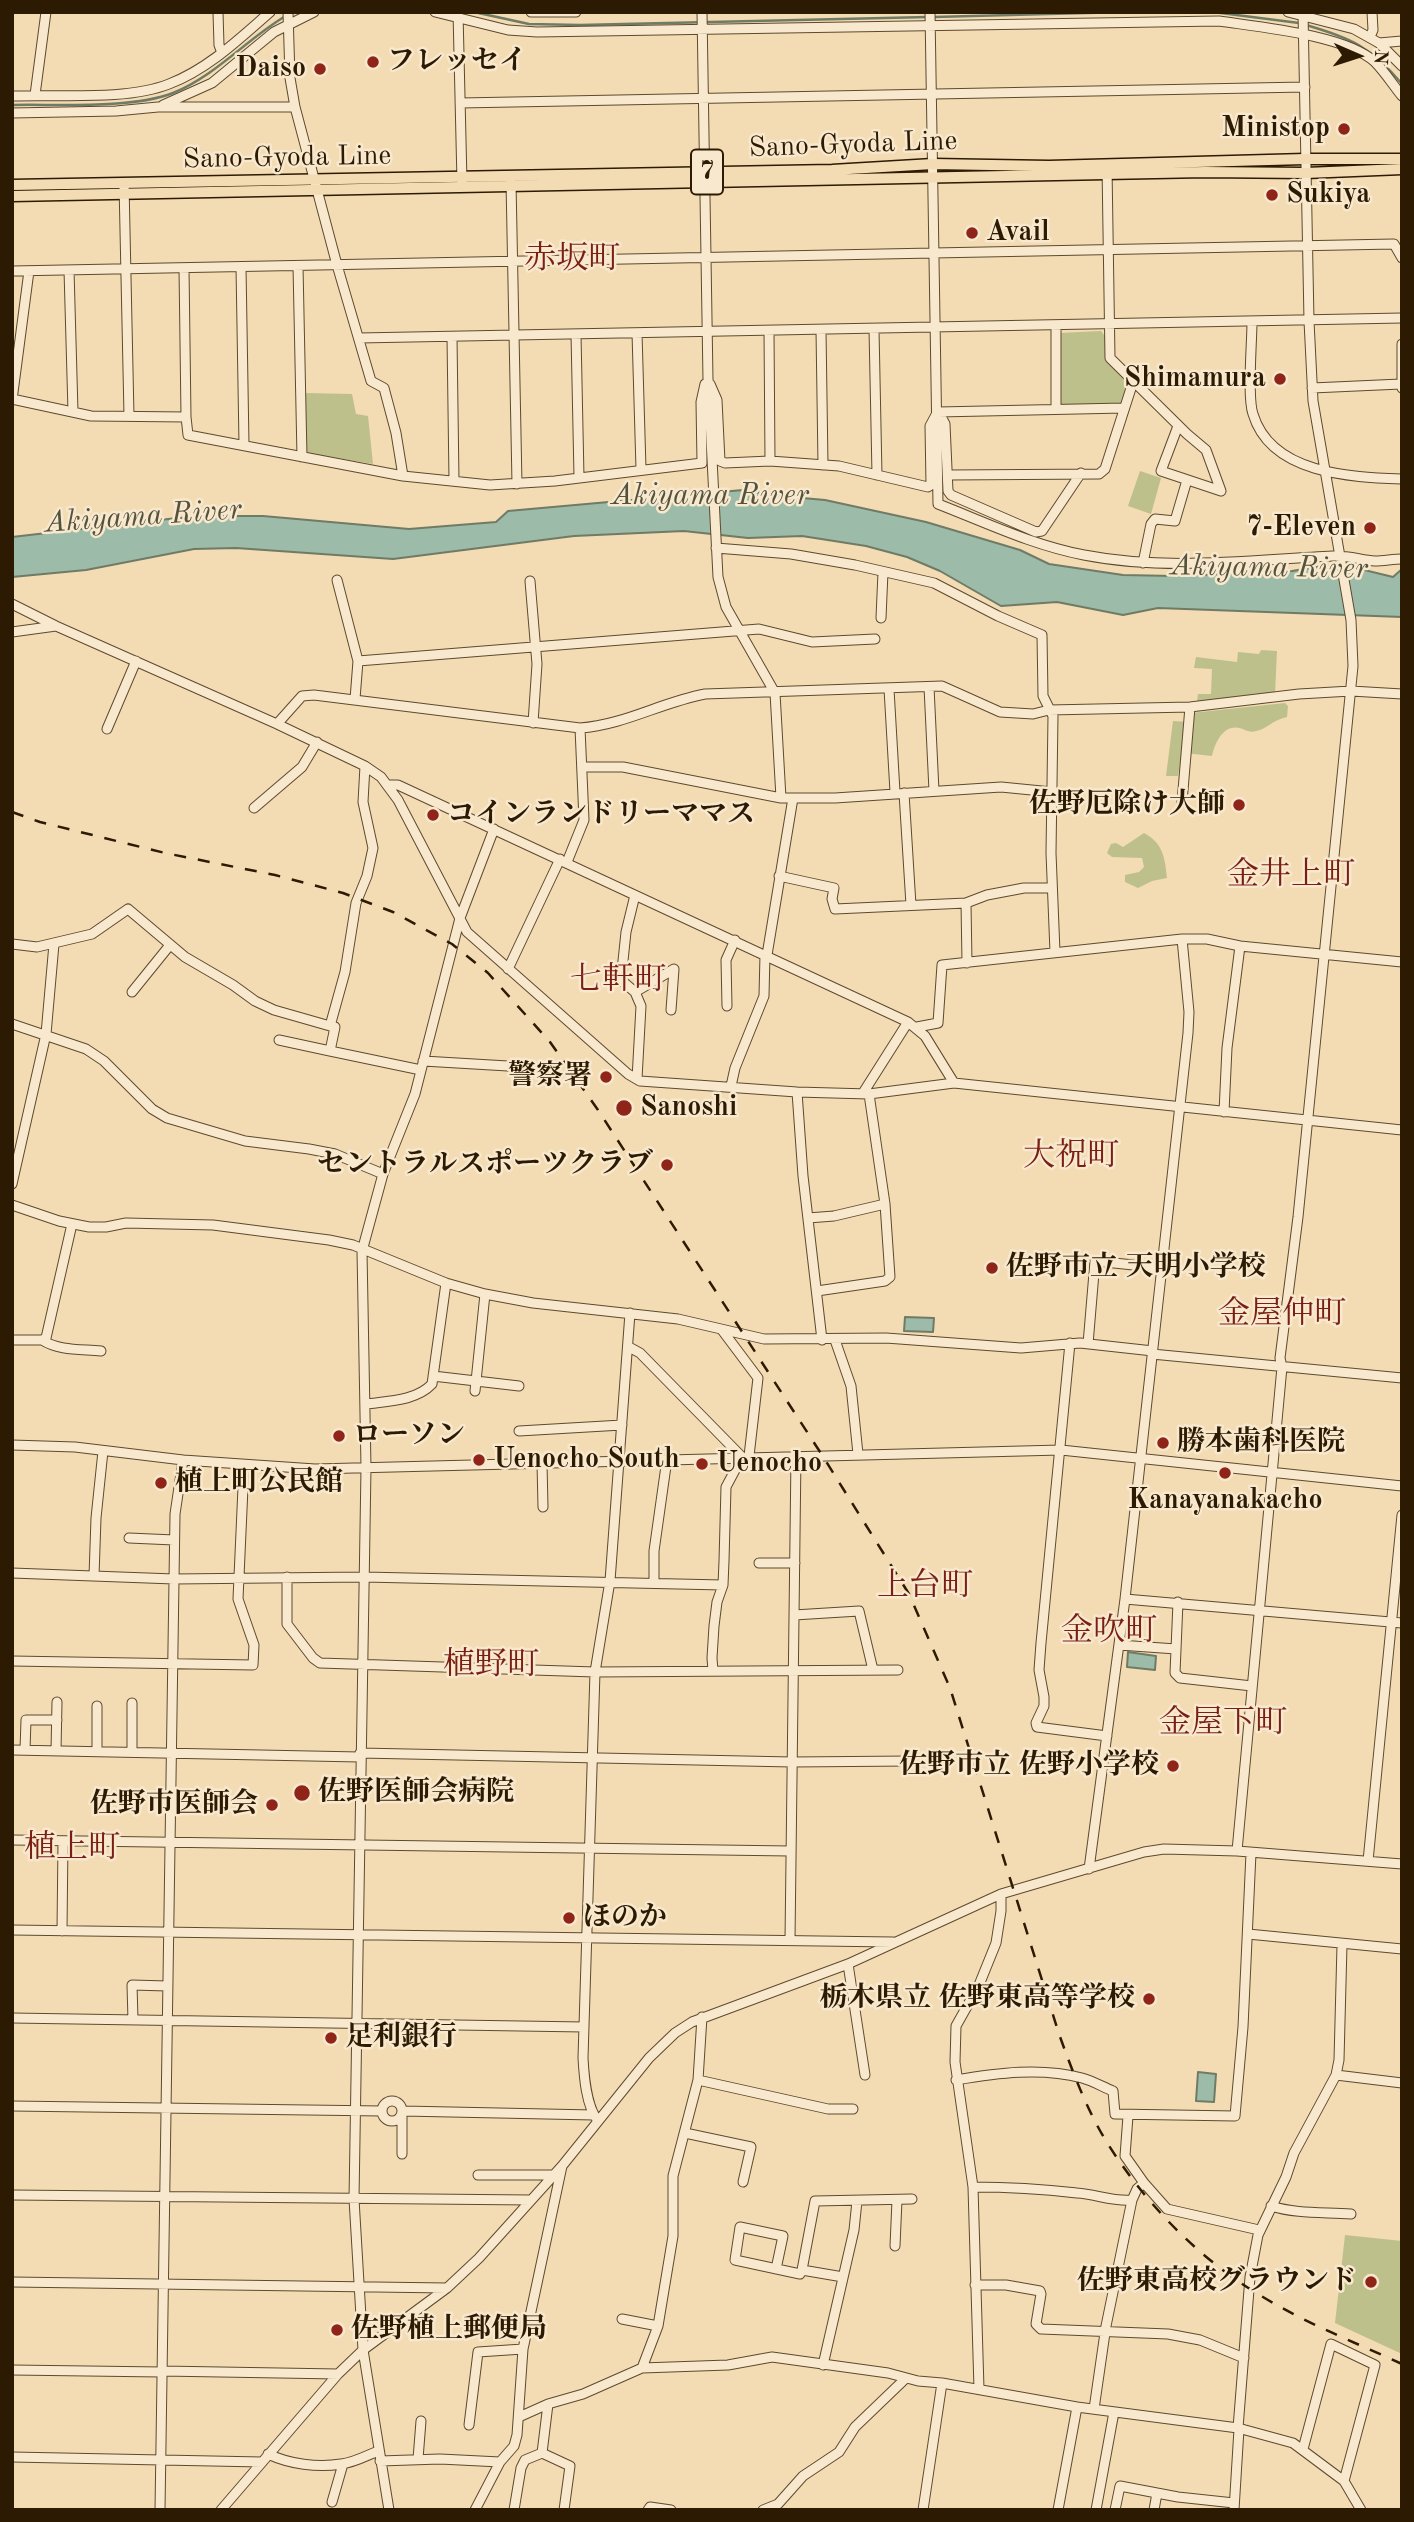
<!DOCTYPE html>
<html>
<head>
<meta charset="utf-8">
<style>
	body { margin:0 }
	#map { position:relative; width:1414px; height:2522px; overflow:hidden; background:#f3dbb3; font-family:"Old Standard TT",serif }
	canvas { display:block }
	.frame { position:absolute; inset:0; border:14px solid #2d1a02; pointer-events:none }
	.north { position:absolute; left:1323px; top:21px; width:70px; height:70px; -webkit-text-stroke:5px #f7e8ce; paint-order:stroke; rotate:93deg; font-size:19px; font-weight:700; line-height:28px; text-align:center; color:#2d1a02 }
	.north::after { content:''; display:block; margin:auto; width:24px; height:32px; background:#2d1a02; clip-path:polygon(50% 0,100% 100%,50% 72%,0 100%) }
</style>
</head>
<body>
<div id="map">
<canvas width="1414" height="2522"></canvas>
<div class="frame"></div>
<div class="north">N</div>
</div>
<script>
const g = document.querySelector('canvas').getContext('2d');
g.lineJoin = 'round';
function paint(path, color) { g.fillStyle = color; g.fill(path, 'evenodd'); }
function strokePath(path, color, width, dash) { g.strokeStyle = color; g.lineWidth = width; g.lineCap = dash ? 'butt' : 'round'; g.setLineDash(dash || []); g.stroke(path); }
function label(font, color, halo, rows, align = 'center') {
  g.font = font + ' "Old Standard TT","Noto Serif JP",serif'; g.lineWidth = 5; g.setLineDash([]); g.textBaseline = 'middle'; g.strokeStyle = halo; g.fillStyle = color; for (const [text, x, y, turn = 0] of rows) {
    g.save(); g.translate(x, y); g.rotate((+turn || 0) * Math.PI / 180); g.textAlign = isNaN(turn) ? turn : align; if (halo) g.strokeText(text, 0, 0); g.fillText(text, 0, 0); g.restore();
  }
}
const green = new Path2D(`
	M1101 331 1109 341 1110 358C1127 376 1129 379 1121 403L1106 405H1058L1059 333Z
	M304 393 352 394 356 414 368 416 373 464 306 453Z
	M1140 471 1161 478 1151 514 1128 506Z
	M1261 650 1277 651 1275 694 1197 702 1198 694H1211L1212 669 1194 668 1196 657 1237 662 1238 652 1259 654Z
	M1285 703 1288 706 1287 717C1272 720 1267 729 1256 731 1249 733 1246 730 1240 728 1223 724 1215 743 1212 756L1185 753 1181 757 1178 776H1166L1173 721 1190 722 1191 713Z
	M1144 833C1163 843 1165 858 1167 878L1152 881 1138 888 1125 882V875L1139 872 1144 867 1142 858 1112 857 1107 853 1111 844 1116 843 1123 847Z
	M1345 2235 1402 2241V2354L1335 2323Z`);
const water = new Path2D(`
	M743 490 780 496 825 500 926 522 1020 550 1049 564 1123 575 1174 576 1292 571 1322 566 1352 567 1393 577 1402 569V617L1158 608 1123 615 1057 602 1001 606 940 571 907 557 866 546 802 536 748 538 684 531 574 536 393 559 236 548 194 549 86 570 12 577V537L177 518 224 516H263L409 529 496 522 508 511Z
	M905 1317 934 1318 933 1332 904 1331Z
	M1128 1652 1156 1656 1155 1670 1127 1667Z
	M1198 2072 1216 2074 1214 2102 1196 2101Z`);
const stream = new Path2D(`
	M474 12 529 24 580 25 928 17
	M1213 12 1299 23
	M934 17 1125 12
	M1306 25C1351 38 1371 47 1402 84
	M12 105C57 104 132 109 173 93 215 76 246 40 284 17`);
const minor = new Path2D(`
	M218 12 219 45 222 53
	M288 12 290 78 295 107 337 265 371 381 384 388 396 433 403 476 490 485 555 481 702 463 701 402 705 384
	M435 12 508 30 537 32 1219 21C1259 27 1346 35 1375 62 1385 72 1393 85 1402 96
	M458 12 462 182
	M531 12H576
	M702 12 708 380 718 577 726 607 775 693 781 798H835L1001 787 1052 792
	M930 12 938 504C987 523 1032 545 1084 555 1166 571 1250 560 1333 556 1348 555 1361 560 1375 561 1384 561 1393 559 1402 559
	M1288 12 1354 29 1379 43 1402 66
	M1370 37 1373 30 1372 12
	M1379 43 1402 41
	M35 95 46 12
	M12 96C58 94 126 101 169 84 208 69 239 39 270 12
	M460 103 1305 87
	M163 105 212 83 274 32 314 12
	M12 113 116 111 158 107H295
	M1107 167 1110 358 1187 434 1206 450 1221 491
	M511 182 517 484
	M124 184 129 416
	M298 266 302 457
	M241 267 244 445
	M184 268 186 417
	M69 270 73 412
	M12 271 1394 244 1402 258
	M1252 322C1252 343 1247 397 1253 414 1271 474 1350 477 1402 479
	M874 329 877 475
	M821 330 823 465
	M769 331 770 461
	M637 333 641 469
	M576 334 579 477
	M452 337 454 481
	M359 338 1402 318
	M710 384 717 400 720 461 725 463 770 461 839 466 928 487 931 485 930 426 937 413
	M1312 388 1401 384
	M1402 388V344
	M12 399 91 416 186 417 188 435 403 476
	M12 400 29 271
	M1056 409V326
	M938 412 1124 408
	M939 413 945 424 948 491 951 495 1036 532 1042 531 1081 473
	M1178 426 1161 471 1221 491
	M948 475 1099 474 1105 469 1133 382
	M716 548 791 554 855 565 934 583 998 616 1042 635 1043 696 1053 716 1051 853 1055 952
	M1143 563 1151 524 1155 519 1175 521 1187 480
	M337 580 358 661 355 699
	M530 581 537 664 533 723
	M12 604 56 626 277 724 365 766 381 777 398 800 467 932 628 1074 640 1081 797 1092 869 1094 954 1083 1402 1130
	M881 618 883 572
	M12 632 56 626
	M358 661 759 629 812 642 875 639
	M929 687 934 791
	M889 689 895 792
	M277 724 302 696 314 695 580 728C624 725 662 702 705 694L942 686 1000 712 1033 714 1049 710 1190 707 1299 694 1351 691 1402 694
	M107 729 136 661
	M365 766 363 802 373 848 367 876 356 903 345 972 330 1026 335 1027 330 1051 421 1070
	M582 767H623L781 798
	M389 785H398L908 1022 925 1036 954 1083
	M904 793 911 905
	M1182 802 1190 707
	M254 808 302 767 317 742
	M567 862 584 820 580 728
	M779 876 834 888 832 899 835 909 966 903 987 895 1024 888H1052
	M635 895 626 932 621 980 635 992 641 1006 637 1079
	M966 903 967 963
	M12 944 37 947 92 934 128 909 185 957 233 985 255 1001 274 1010 330 1026
	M767 955 793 798
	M508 969 560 859
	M132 992 170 945
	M635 992 674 969 671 1010
	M727 1006 726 960 735 940
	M12 1024 86 1049 104 1061 152 1109 167 1118 245 1141 309 1149 335 1154 383 1174
	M917 1027 938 1023 942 965 1182 939H1207L1240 946 1402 962
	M279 1040 330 1051
	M423 1061 508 1066 537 1070
	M731 1086 735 1068 764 996 765 954
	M797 1092 803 1176 822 1340
	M863 1093 908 1022
	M1224 1112 1227 1048 1240 946
	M12 1184 46 1034 54 944
	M12 1205 59 1221 89 1227H106L126 1223 213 1225 329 1240 353 1245 446 1283 485 1294 533 1303 678 1319 764 1339 886 1338 1021 1348 1080 1343 1153 1351
	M808 1218 834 1216 885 1204
	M817 1291 885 1281 890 1277 885 1204 869 1094
	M722 1330 758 1378 749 1456
	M12 1340H42L46 1338 72 1224
	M42 1340C59 1351 81 1349 101 1351
	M835 1340 851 1386 858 1454
	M1070 1343 1041 1643 1039 1670 1044 1697V1706L1036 1723 1037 1727 1107 1736
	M1088 1344 1095 1261 1162 1268
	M629 1347 640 1353 742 1457 726 1487 724 1561 723 1585 717 1602 714 1626 712 1658 713 1671
	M1152 1354 1402 1378
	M433 1376 519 1386
	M475 1391 485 1294
	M366 1404C388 1401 416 1401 432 1384L446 1283
	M519 1431 622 1425
	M12 1445 75 1447 183 1460 315 1469 1061 1450 1402 1486
	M542 1463 543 1507
	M129 1538 174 1540
	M759 1563H795
	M12 1573 174 1579 364 1577 723 1585
	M94 1576 96 1518 103 1451
	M287 1577V1624L313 1658 320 1663 595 1672 898 1670
	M654 1583V1551L667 1459
	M1125 1599 1402 1623
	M1178 1602 1175 1673 1180 1678 1252 1686
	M794 1615 859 1611 873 1670
	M1119 1645 1176 1649
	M12 1661 253 1665 254 1645 238 1599 244 1465
	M12 1750 360 1757
	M25 1750 26 1720H57
	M56 1751 57 1702
	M97 1751V1706
	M132 1751V1703
	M360 1753 792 1762 910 1761
	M12 1840 790 1851
	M1237 1851 1282 1367 1280 1358 1298 1217 1353 666 1351 620 1313 401 1309 321 1303 12
	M1368 1861 1402 1515
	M1089 1869 1125 1599 1188 1033 1189 1012 1182 939
	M12 1930 893 1942
	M62 1931 63 1841
	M1248 1934 1402 1949
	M790 1940 796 1455
	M848 1964 865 2075
	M12 2018 584 2027
	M133 2020 132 1985 167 1986
	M1336 2075 1402 2083
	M698 2080 828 2109H853
	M956 2080C997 2073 1041 2067 1082 2078 1093 2081 1103 2087 1113 2091L1115 2114 1235 2116 1243 2027 1251 1853
	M382 2111a10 10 0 1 1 20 0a10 10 0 1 1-20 0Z
	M12 2106 382 2111
	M403 2111 594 2115
	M402 2116V2154
	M1128 2116 1125 2156 1144 2183 1167 2209 1259 2230
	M598 2121C586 2106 584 2076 583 2058L595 1672 610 1581 630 1313
	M685 2133 751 2147 743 2182
	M478 2175H554
	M973 2187C1008 2187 1042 2189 1077 2193 1095 2194 1114 2202 1132 2200
	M12 2195 531 2200
	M1271 2206C1296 2214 1324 2212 1351 2214
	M895 2246 897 2200
	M776 2269 783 2236 740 2227 735 2260 800 2274 802 2270 843 2277
	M802 2270 815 2201 912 2199
	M12 2282 447 2288
	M975 2285H1006L1040 2291 1041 2294 1036 2324 1041 2329 1168 2334 1200 2340 1244 2358
	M622 2319 658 2326
	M823 2365 854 2230 857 2201
	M642 2368 658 2326 673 2236V2176L698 2080 702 2017
	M12 2370 162 2372
	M162 2371 338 2374
	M979 2389 973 2187 955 2062 956 2026 979 1985 996 1943 1001 1911V1894
	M548 2404 542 2453 570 2466 564 2510
	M1094 2409 1106 2326 1132 2200 1137 2189 1144 2183
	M519 2417 548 2404 583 2394 642 2368 728 2365 772 2357 888 2373 918 2381 942 2383 1077 2407 1238 2428 1293 2443 1344 2481 1361 2510
	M469 2425 478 2352 523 2349
	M1238 2428 1250 2277 1258 2235 1286 2177 1294 2153 1336 2075 1339 2060 1342 1945
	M1303 2449 1331 2344 1375 2365 1344 2481
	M268 2454C289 2464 318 2468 341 2464 353 2463 366 2456 378 2451
	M12 2457 262 2462
	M418 2459 421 2421
	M380 2461 440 2459 500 2462
	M332 2502 343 2464
	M160 2510 175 1514 183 1460
	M221 2510 338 2374 363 2350 447 2288 479 2258 562 2166 649 2058 675 2033 692 2022 848 1964 1001 1894 1144 1852 1164 1849 1237 1851 1402 1864
	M389 2510 363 2350 354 2199 366 1468 362 1251 383 1174 415 1094 460 918 494 829
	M475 2510 500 2462 514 2446 517 2435 523 2349 562 2166
	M514 2510 521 2468 525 2460 542 2453
	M648 2510 650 2507 671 2510
	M763 2510 778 2504 803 2476 839 2452 855 2427 906 2378
	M923 2510 942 2383
	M1058 2510 1077 2407
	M1096 2510 1114 2412
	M1115 2510 1120 2486 1178 2497 1234 2503
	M1154 2510 1157 2493
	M1234 2510 1239 2429`);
const major = new Path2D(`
	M12 185 832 170 933 164 1049 166 1305 159H1402
	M12 196 1205 172 1306 173 1402 169`);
const rail = new Path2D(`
	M12 812 40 822 165 853 275 875 343 893 393 912 452 944 488 973 550 1042 598 1110 822 1455 909 1594 950 1688 1059 2034C1072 2070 1086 2108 1106 2141 1144 2202 1197 2257 1258 2294 1303 2322 1354 2342 1402 2364`);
const markers = [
	[373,62,7,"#8f2418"],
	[320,69,7,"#8f2418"],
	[1344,129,7,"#8f2418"],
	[1272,195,7,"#8f2418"],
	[972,233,7,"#8f2418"],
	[1280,379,7,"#8f2418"],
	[1370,528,7,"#8f2418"],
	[1239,805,7,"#8f2418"],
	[433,815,7,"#8f2418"],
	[606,1077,7,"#8f2418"],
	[624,1108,9,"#8f2418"],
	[667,1165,7,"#8f2418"],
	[992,1268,7,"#8f2418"],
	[339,1436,7,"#8f2418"],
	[1163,1443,7,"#8f2418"],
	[479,1460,7,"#8f2418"],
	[702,1464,7,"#8f2418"],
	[1225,1473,7,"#8f2418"],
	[161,1483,7,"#8f2418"],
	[1173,1766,7,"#8f2418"],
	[302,1793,9,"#8f2418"],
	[272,1805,7,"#8f2418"],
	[569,1918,7,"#8f2418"],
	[1149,1999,7,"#8f2418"],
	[331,2038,7,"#8f2418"],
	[1371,2282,7,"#8f2418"],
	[337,2330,7,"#8f2418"]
];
const shields = [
	[707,172,32]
];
const shieldNames = [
	["7",707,172]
];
const poiNames = [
	["フレッセイ",387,62],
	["Daiso",306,69,"right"],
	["Ministop",1330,129,"right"],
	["Sukiya",1286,195],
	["Avail",986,233],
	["Shimamura",1266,379,"right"],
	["7-Eleven",1356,528,"right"],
	["佐野厄除け大師",1225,805,"right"],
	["コインランドリーママス",447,815],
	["警察署",592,1077,"right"],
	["Sanoshi",640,1108],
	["セントラルスポーツクラブ",653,1165,"right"],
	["佐野市立 天明小学校",1006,1268],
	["ローソン",353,1436],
	["勝本歯科医院",1177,1443],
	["Uenocho South",493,1460],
	["Uenocho",716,1464],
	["植上町公民館",175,1483],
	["Kanayanakacho",1225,1501,"center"],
	["佐野市立 佐野小学校",1159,1766,"right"],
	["佐野医師会病院",318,1793],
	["佐野市医師会",258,1805,"right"],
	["ほのか",583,1918],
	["栃木県立 佐野東高等学校",1135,1999,"right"],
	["足利銀行",345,2038],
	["佐野東高校グラウンド",1357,2282,"right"],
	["佐野植上郵便局",351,2330]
];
const streetNames = [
	["Sano-Gyoda Line",853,145,-2],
	["Sano-Gyoda Line",287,158,-1]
];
const waterNames = [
	["Akiyama River",710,496],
	["Akiyama River",143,517,-4],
	["Akiyama River",1269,568,1]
];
const quarterNames = [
	["赤坂町",572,260],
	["金井上町",1291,876],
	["七軒町",618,981],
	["大祝町",1071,1157],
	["金屋仲町",1282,1315],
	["上台町",925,1587],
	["金吹町",1109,1632],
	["植野町",491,1666],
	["金屋下町",1223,1724],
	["植上町",72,1849]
];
paint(green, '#bdc08b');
paint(water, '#9cbba9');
strokePath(water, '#707b66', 2);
strokePath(stream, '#707b66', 2.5);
strokePath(minor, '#5e4a2e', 11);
strokePath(major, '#2d1a02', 13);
strokePath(minor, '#f7e8ce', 9);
strokePath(major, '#f3dbb3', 10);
strokePath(rail, '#2d1a02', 2.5, [12, 12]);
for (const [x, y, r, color] of markers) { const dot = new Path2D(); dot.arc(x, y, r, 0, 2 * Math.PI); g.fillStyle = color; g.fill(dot); strokePath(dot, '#f7e8ce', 2.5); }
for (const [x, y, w] of shields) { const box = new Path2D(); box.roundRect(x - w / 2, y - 22.5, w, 45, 5); g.fillStyle = '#f7e8ce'; g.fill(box); strokePath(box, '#2d1a02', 2); }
label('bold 26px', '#2d1a02', null, shieldNames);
label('bold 28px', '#2d1a02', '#f7e8ce', poiNames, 'left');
label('28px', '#2d1a02', '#f7e8ce', streetNames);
label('italic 30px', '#54523c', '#f7e8ce', waterNames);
label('32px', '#7a1f14', '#f7e8ce', quarterNames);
</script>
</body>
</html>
